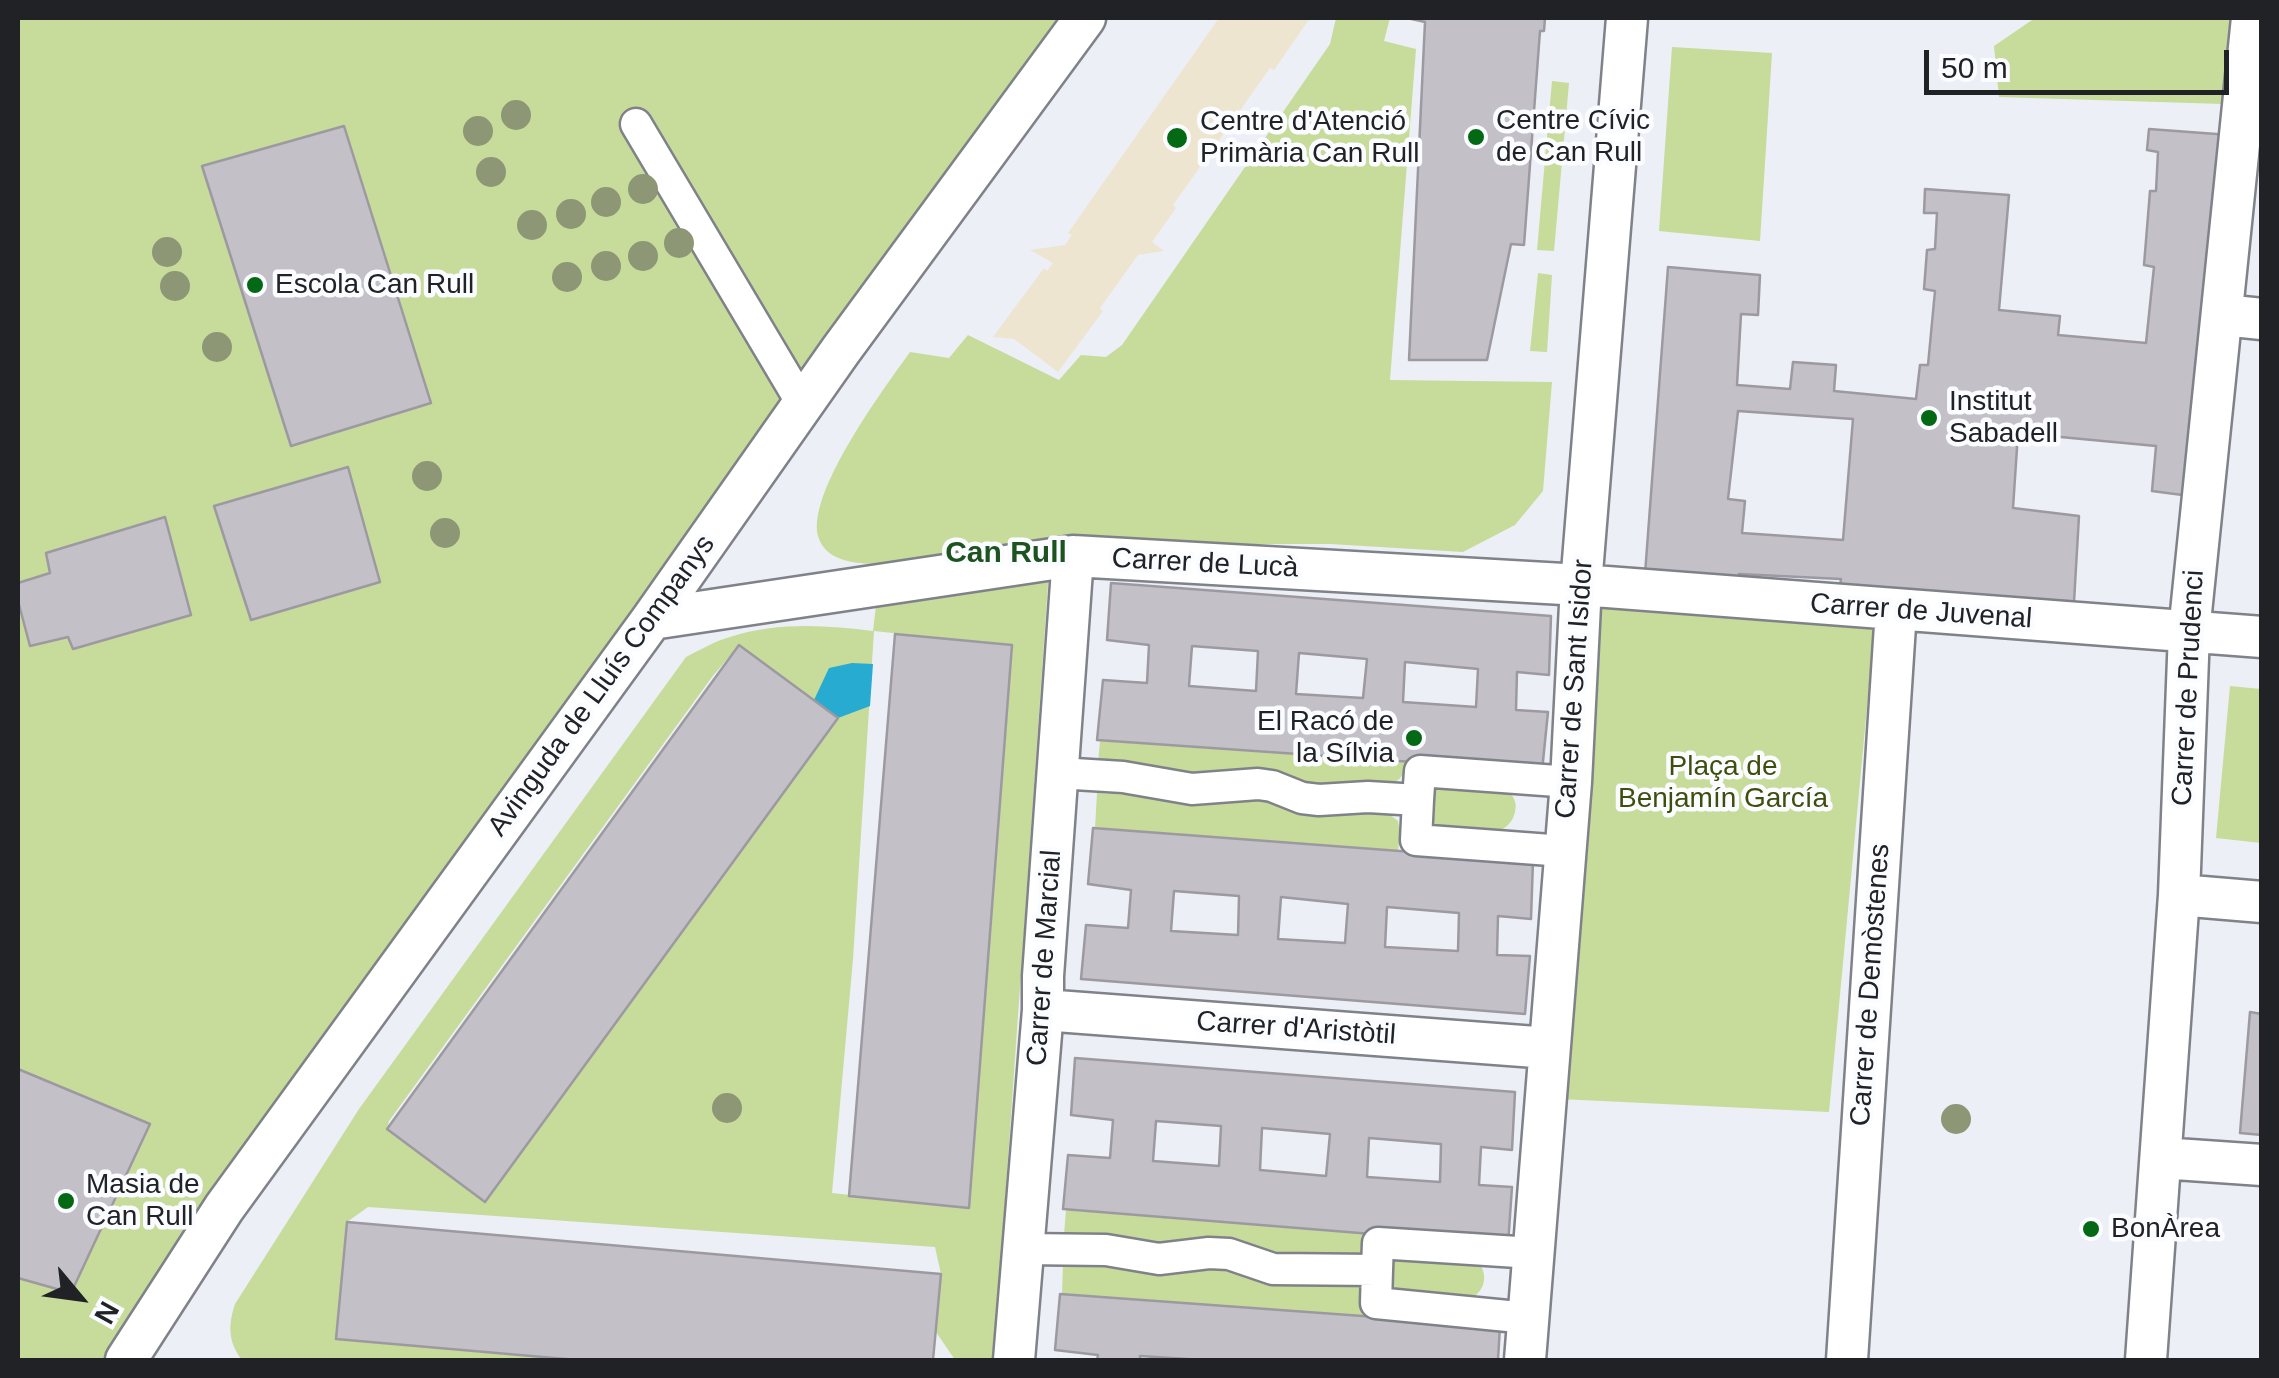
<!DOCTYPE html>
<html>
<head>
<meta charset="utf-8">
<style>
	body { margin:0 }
	#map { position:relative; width:2279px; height:1378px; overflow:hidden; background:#eceff6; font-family:Arial,sans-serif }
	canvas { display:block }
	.frame { position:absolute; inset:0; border:20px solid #212225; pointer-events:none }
	.north { position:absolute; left:30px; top:1248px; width:100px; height:100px; -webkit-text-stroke:8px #fbfcff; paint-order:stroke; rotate:119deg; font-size:28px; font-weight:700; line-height:40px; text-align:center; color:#212225 }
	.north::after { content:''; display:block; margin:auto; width:35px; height:45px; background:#212225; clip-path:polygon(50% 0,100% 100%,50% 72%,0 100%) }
	.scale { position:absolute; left:1924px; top:50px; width:305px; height:45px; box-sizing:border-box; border:5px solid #212225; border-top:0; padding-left:12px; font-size:30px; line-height:35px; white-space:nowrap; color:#212225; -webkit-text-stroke:8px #fbfcff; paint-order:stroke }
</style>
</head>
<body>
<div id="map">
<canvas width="2279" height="1378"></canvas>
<div class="frame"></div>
<div class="north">N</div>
<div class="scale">50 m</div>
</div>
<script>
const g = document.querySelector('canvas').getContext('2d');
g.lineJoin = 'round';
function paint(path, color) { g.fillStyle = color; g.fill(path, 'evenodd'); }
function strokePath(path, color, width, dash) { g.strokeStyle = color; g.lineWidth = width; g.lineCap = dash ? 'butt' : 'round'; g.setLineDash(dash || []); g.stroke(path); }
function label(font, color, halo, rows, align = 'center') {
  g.font = font + ' Arial,sans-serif'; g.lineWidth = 9; g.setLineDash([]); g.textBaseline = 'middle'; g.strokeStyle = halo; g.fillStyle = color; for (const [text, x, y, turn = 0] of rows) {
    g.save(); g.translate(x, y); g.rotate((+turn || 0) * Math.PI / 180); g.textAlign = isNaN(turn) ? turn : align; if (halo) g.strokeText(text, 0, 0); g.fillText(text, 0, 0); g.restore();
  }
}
const medical = new Path2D(`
	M1219 18H1310L1274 70 1270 68 1173 205 1176 208 1152 242 1164 251 1138 255 1100 308 1103 311 1058 372 1014 339 993 337 1044 268 1047 271 1053 263 1030 250 1065 245 1072 235 1068 233Z`);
const green = new Path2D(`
	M18 18H1085L126 1360H18Z
	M1336 18H1390L1384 41 1416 49 1390 380 1552 382 1543 491 1515 525 1463 552 1330 544H1074L872 564C852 563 827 560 819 539 803 497 885 387 910 352L949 358 968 335 1059 380 1081 355 1106 357 1122 345 1330 44Z
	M2035 18H2236L2223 104 1999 97 1994 46Z
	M1672 47 1772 53 1760 241 1659 231Z
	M1552 81 1569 83 1554 251 1537 250Z
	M1538 273 1552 275 1547 352 1530 351Z
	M1049 570 994 1360H955L936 1332 941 1274 935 1247 368 1207 347 1222 336 1339 577 1360H242C228 1342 228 1325 235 1304L359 1109 686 657C700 650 715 641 730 637 776 622 826 625 873 631L876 606ZM874 631 1012 646 968 1208 832 1193 853 959ZM739 645 838 718 484 1202 387 1129 389 1121 712 677Z
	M1602 608 1875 622 1829 1112 1560 1099Z
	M2230 686 2261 689V843L2216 838Z
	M1100 741 1405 762C1405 773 1403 777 1394 783L1337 789 1167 774 1140 765 1098 763Z
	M1427 779 1502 785C1511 793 1518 800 1515 812 1507 847 1450 832 1423 830Z
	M1097 793 1187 798 1244 795 1384 810 1398 821 1400 832 1398 851 1095 828Z
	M1066 1210 1369 1234 1364 1252C1338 1266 1286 1256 1257 1253 1192 1249 1128 1243 1064 1235Z
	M1394 1248 1479 1263C1489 1277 1484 1292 1469 1300L1390 1296Z
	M1063 1264 1152 1268 1191 1264 1357 1284 1363 1291 1367 1316 1062 1294Z`);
const water = new Path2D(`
	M852 663 873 664 870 706 838 718 814 700 829 668Z`);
const building = new Path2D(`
	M1407 18H1545L1544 31H1540L1524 245 1511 244 1487 360H1409L1425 22Z
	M344 126 431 403 291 446 202 166Z
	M2149 129 2230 135 2190 496 2152 491 2156 446 2018 433 2013 508 2079 516 2074 602 1840 586 1841 579 1739 574V580L1645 574 1668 267 1760 275 1758 315 1741 314 1737 385 1790 389 1793 362 1836 365 1834 391 1916 399 1920 365H1928L1935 291 1924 289 1927 250 1935 249 1937 213H1924L1925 189 2009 195 1999 310 2060 316 2058 335 2146 343 2154 267 2144 265 2150 191H2156L2158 152 2147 150ZM1738 411 1853 419 1843 540 1742 533 1745 501 1728 499Z
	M348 467 380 582 251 620 214 506Z
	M165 517 191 615 73 649 68 637 30 646 18 601V583L50 573 46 553Z
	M1111 583 1551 616 1549 675 1517 672 1516 710 1548 712 1542 771 1097 740 1103 680 1147 683 1149 645 1107 640ZM1192 646 1258 651 1256 691 1189 686ZM1299 653 1367 659 1363 698 1296 694ZM1405 662 1478 669 1476 707 1403 702Z
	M895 634 1012 645 969 1208 849 1196Z
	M739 645 838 718 485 1202 387 1129Z
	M1093 828 1533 861 1531 919 1498 916 1497 955 1530 956 1525 1014 1081 979 1086 925 1128 928 1131 890 1088 884ZM1174 891 1239 896 1238 935 1171 931ZM1281 897 1348 904 1345 943 1278 939ZM1387 907 1459 913 1458 951 1385 947Z
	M2250 1012 2262 1014V1135L2240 1133Z
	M1075 1058 1515 1092 1512 1150 1481 1147 1479 1185 1512 1187 1508 1245 1063 1209 1068 1155 1110 1158 1113 1120 1071 1115ZM1156 1121 1221 1126 1219 1166 1153 1161ZM1262 1128 1330 1134 1326 1176 1260 1170ZM1369 1138 1441 1144 1440 1182 1367 1177Z
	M18 1069 150 1124 71 1293 18 1278Z
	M347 1222 941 1274 933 1360H577L336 1339Z
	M1060 1294 1500 1326 1498 1360H1203L1140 1356V1360H1097L1098 1355 1055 1350Z`);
const pedestrian = new Path2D(`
	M636 124 803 405
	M1058 773 1123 777 1192 789 1258 784 1272 786 1302 798 1319 800 1368 797 1418 800 1420 771 1571 782
	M1418 800 1416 840 1564 851
	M1024 1249 1106 1250 1159 1259 1209 1253 1229 1254 1273 1269 1377 1270 1378 1243 1533 1253
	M1377 1270 1376 1303 1528 1318`);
const minor = new Path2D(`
	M2223 315 2262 319
	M652 619 1073 556 1581 585 2262 637
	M2179 895 2262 902
	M1043 1010 1549 1048
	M2161 1158 2262 1165
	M126 1360 224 1208 652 619 841 350 1085 18
	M1014 1360 1043 1010V976L1073 556
	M1525 1360 1571 782 1581 585 1627 18
	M1847 1360 1896 610
	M2146 1360 2179 895 2189 632 2252 18`);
const trees = [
	[516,115],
	[478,131],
	[491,172],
	[643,189],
	[606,202],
	[571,214],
	[532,225],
	[679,243],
	[167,252],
	[643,256],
	[606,266],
	[567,277],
	[175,286],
	[217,347],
	[427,476],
	[445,533],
	[727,1108],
	[1956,1119]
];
const markers = [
	[1476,137,10,"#046914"],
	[1177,138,12,"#046914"],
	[255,285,10,"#046914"],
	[1929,418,10,"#046914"],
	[1414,738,10,"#046914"],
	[66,1201,10,"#046914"],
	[2091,1229,10,"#046914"]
];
const poiNames = [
	["Centre Cívic",1496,121],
	["de Can Rull",1496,153],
	["Centre d'Atenció",1200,122],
	["Primària Can Rull",1200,154],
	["Escola Can Rull",275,285],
	["Institut",1949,402],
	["Sabadell",1949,434],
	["El Racó de",1394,722,"right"],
	["la Sílvia",1394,754,"right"],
	["Masia de",86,1185],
	["Can Rull",86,1217],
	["BonÀrea",2111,1229]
];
const streetNames = [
	["Carrer de Lucà",1205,564,3],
	["Carrer de Juvenal",1921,612,4],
	["Avinguda de Lluís Companys",602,686,-54],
	["Carrer de Prudenci",2189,688,-87],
	["Carrer de Sant Isidor",1575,689,-86],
	["Carrer de Marcial",1045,958,-86],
	["Carrer de Demòstenes",1871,985,-86],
	["Carrer d'Aristòtil",1296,1029,4]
];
const parkNames = [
	["Plaça de",1723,767],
	["Benjamín García",1723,799]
];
const neighbourhoodNames = [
	["Can Rull",1006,554]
];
paint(medical, '#ede5cf');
paint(green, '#c7db9b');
paint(water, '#28abd0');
paint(building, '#c3c1c7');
strokePath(building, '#9c9aa0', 2.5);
strokePath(pedestrian, '#7f8288', 35);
strokePath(minor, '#7f8288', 45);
strokePath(pedestrian, '#fff', 30);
strokePath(minor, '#fff', 40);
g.fillStyle = '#8d9675';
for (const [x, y] of trees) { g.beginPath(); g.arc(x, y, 15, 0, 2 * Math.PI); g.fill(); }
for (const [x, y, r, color] of markers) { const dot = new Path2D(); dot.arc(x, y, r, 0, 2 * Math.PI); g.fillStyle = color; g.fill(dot); strokePath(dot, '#fbfcff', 4); }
label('28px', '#212225', '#fbfcff', poiNames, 'left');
label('28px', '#212225', '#fbfcff', streetNames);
label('28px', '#3f4e0c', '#fbfcff', parkNames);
label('bold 30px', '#1d531f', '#fbfcff', neighbourhoodNames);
</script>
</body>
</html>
